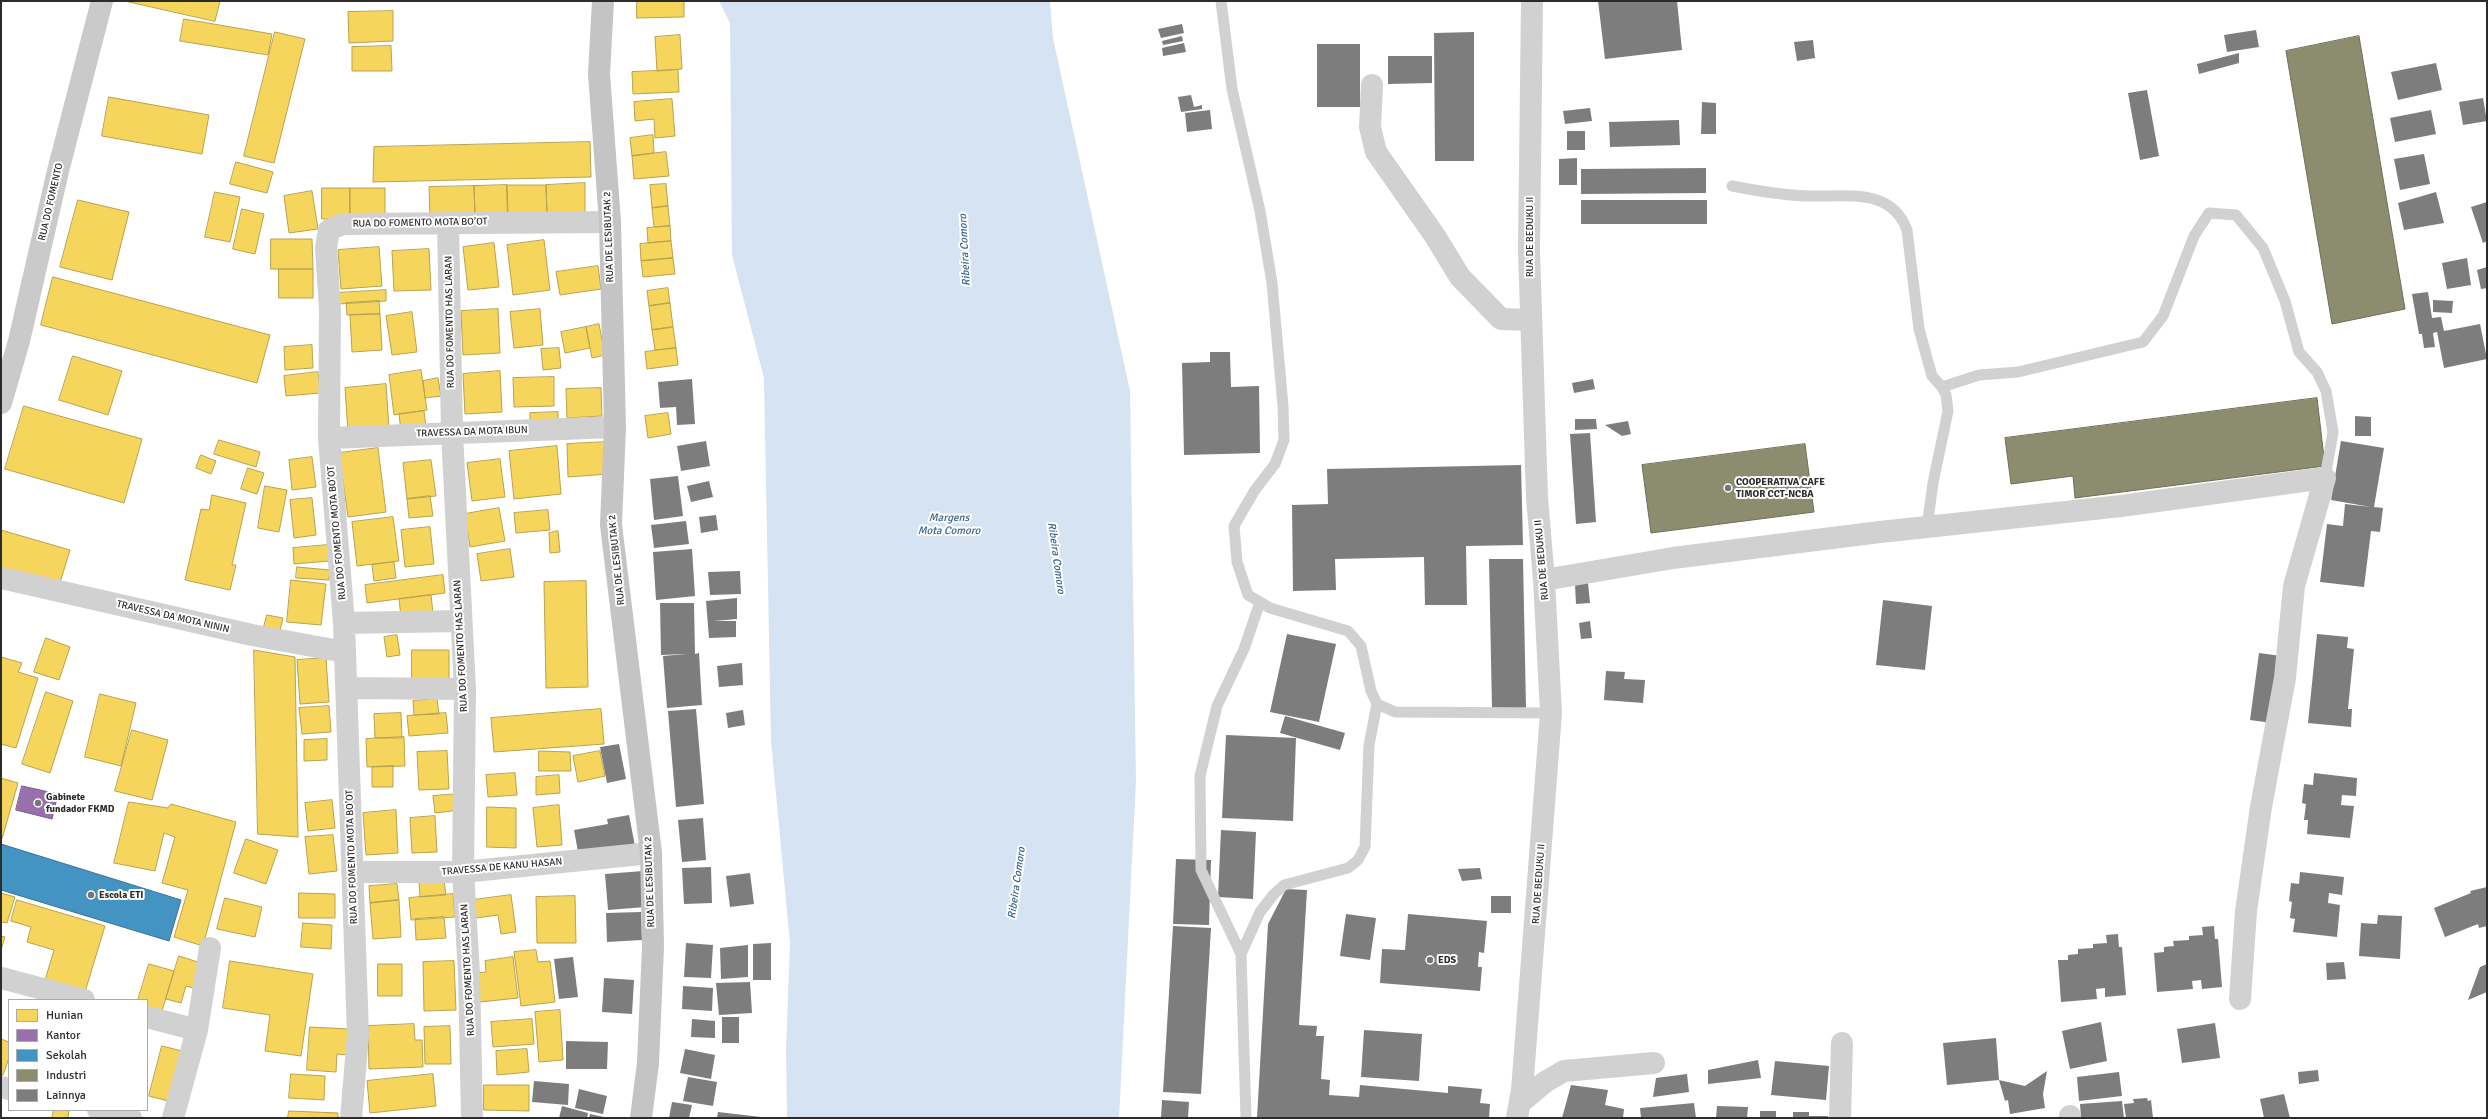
<!DOCTYPE html>
<html>
<head>
<meta charset="utf-8">
<style>
	body { margin:0 }
	#map { position:relative; width:2488px; height:1119px; overflow:hidden; background:#fff; font-family:Signika,sans-serif }
	canvas { display:block }
	.frame { position:absolute; inset:0; border:2px solid #2c2c2c; pointer-events:none }
	.legend { position:absolute; left:8px; top:999px; width:140px; height:112px; box-sizing:border-box; background:#fff; border:1px solid #ababab; margin:0; padding:5px 7px; list-style:none; font-size:12px; color:#2c2c2c }
	.legend li { display:flex; align-items:center; gap:8px; height:20px }
	.legend b { width:20px; border:1px solid #ababab }
</style>
</head>
<body>
<div id="map">
<canvas width="2488" height="1119"></canvas>
<div class="frame"></div>
<ul class="legend">
<li><b style="height:11px;background:#f6d55c"></b>Hunian</li>
<li><b style="height:11px;background:#9970ab"></b>Kantor</li>
<li><b style="height:11px;background:#4393c3"></b>Sekolah</li>
<li><b style="height:11px;background:#8c8c6e"></b>Industri</li>
<li><b style="height:11px;background:#7d7d7d"></b>Lainnya</li>
</ul>
</div>
<script>
const g = document.querySelector('canvas').getContext('2d');
g.lineJoin = 'round';
function paint(path, color) { g.fillStyle = color; g.fill(path, 'evenodd'); }
function strokePath(path, color, width, dash) { g.strokeStyle = color; g.lineWidth = width; g.lineCap = dash ? 'butt' : 'round'; g.setLineDash(dash || []); g.stroke(path); }
function label(font, color, halo, rows, align = 'center') {
  g.font = font + ' Signika,sans-serif'; g.lineWidth = 4; g.setLineDash([]); g.textBaseline = 'middle'; g.strokeStyle = halo; g.fillStyle = color; for (const [text, x, y, turn = 0] of rows) {
    g.save(); g.translate(x, y); g.rotate((+turn || 0) * Math.PI / 180); g.textAlign = isNaN(turn) ? turn : align; if (halo) g.strokeText(text, 0, 0); g.fillText(text, 0, 0); g.restore();
  }
}
const water = new Path2D(`
	M719 1H1050L1053 38 1130 391 1136 781 1119 1118H787L786 1049 790 943 771 741 764 378 732 255 730 23Z`);
const homes = new Path2D(`
	M125 1H220L215 21Z
	M637 1H684V17L637 18Z
	M393 11V41L349 43 348 12Z
	M184 19 272 34 268 55 180 41Z
	M275 32 305 39 274 163 244 156Z
	M680 35 682 69 657 71 655 37Z
	M391 46 392 71H352V47Z
	M678 70 679 92 633 94 632 72Z
	M109 97 209 115 202 154 102 136Z
	M672 99 675 136 655 138 654 119 635 121 634 102Z
	M653 135 654 153 632 156 630 138Z
	M590 142 591 177 373 182 374 147Z
	M666 152 669 176 634 179 632 156Z
	M236 162 273 172 267 193 230 184Z
	M585 183V214L547 215 546 185Z
	M666 184 668 206 652 208 650 185Z
	M507 185 508 215 475 216 474 186Z
	M507 185H546L547 215H508Z
	M474 186 475 216 430 217 429 187Z
	M322 188H350V219H322Z
	M350 188H385V219H350Z
	M312 191 318 229 289 233 284 196Z
	M215 192 240 197 230 242 205 237Z
	M78 200 129 212 112 280 60 267Z
	M668 206 670 226 654 227 652 208Z
	M242 209 264 214 255 254 233 249Z
	M670 226 671 241 648 243 647 228Z
	M271 239H312L313 269H271Z
	M544 240 550 290 513 295 507 245Z
	M671 241 673 258 641 261 640 244Z
	M494 243 499 287 468 290 463 247Z
	M379 247 382 286 341 289 338 250Z
	M429 249 431 290 394 291 392 251Z
	M673 258 675 274 643 277 641 261Z
	M598 266 601 289 560 295 556 272Z
	M279 269H313V298H279Z
	M53 277 270 335 257 383 41 325Z
	M668 288 670 303 649 306 647 291Z
	M386 290V301L338 304 337 293Z
	M379 301 380 314 347 315 346 303Z
	M670 303 673 327 652 330 649 306Z
	M498 309 500 353 463 355 461 311Z
	M540 309 543 345 514 348 510 312Z
	M412 312 417 352 392 355 386 316Z
	M380 314 382 350 352 352 350 315Z
	M599 324 605 355 592 358 586 327Z
	M586 327 590 348 565 353 561 332Z
	M673 327 676 348 655 350 652 330Z
	M312 345 313 368 285 370 284 347Z
	M559 348 561 368 543 370 541 349Z
	M676 348 678 365 647 369 645 352Z
	M73 356 122 371 108 415 59 400Z
	M421 370 427 410 394 415 389 375Z
	M500 371 502 412 465 414 463 374Z
	M318 372 320 393 286 396 284 376Z
	M554 377V406L514 407 513 378Z
	M438 378 441 396 425 398 423 381Z
	M386 384 389 429 348 432 345 388Z
	M601 388 602 416 567 418 566 389Z
	M24 406 142 439 124 503 5 469Z
	M424 411 426 427 401 431 399 414Z
	M558 412V427L530 428V413Z
	M668 413 671 434 648 438 645 416Z
	M219 440 260 452 256 467 214 454Z
	M607 442 609 474 568 477 567 444Z
	M557 446 561 494 514 499 509 451Z
	M378 448 386 512 348 517 339 453Z
	M201 455 216 461 211 474 196 468Z
	M312 457 316 487 292 490 289 460Z
	M500 459 505 497 472 501 467 463Z
	M431 460 436 496 407 499 403 463Z
	M248 468 264 473 257 494 241 489Z
	M265 486 287 490 279 532 258 528Z
	M212 495 246 503 232 565H236L230 590 185 580 201 509 209 510Z
	M430 496 433 516 409 518 407 499Z
	M312 498 316 535 294 538 290 500Z
	M499 508 505 541 470 547 465 514Z
	M548 510 550 530 516 533 514 513Z
	M393 517 399 561 357 566 352 522Z
	M430 527 434 564 405 567 401 530Z
	M1 530 70 550 59 586 1 569Z
	M558 531 560 552 550 553 549 533Z
	M328 545 329 561 294 564 293 548Z
	M510 549 514 577 481 581 477 554Z
	M394 562 396 578 374 581 372 565Z
	M297 567 330 570 329 580 296 578Z
	M443 575 445 593 367 603 365 585Z
	M291 580 326 584 321 625 287 622Z
	M586 581 588 687 546 688 544 582Z
	M431 595 433 613 401 617 399 599Z
	M267 615 283 618 279 635 263 631Z
	M397 635 400 655 387 657 384 637Z
	M46 638 70 647 59 680 34 672Z
	M254 650 295 657 298 837 258 834Z
	M412 650H449V679H412Z
	M1 657 22 663 18 672 38 678 16 748 1 744Z
	M326 658 329 702 300 704 297 660Z
	M46 692 73 701 50 773 22 764Z
	M100 694 136 703 121 766 85 757Z
	M437 699 439 714 414 715 413 701Z
	M329 706 331 732 302 734 299 708Z
	M601 709 604 744 494 752 491 718Z
	M401 713 402 738H375L374 714Z
	M446 713 448 733 409 736 407 716Z
	M132 730 168 740 152 800 115 791Z
	M404 737 405 766 367 767 366 739Z
	M327 739V760L304 761V740Z
	M447 751 449 789 419 790 417 752Z
	M539 751 570 752 571 771H539Z
	M600 751 605 776 578 782 573 756Z
	M393 766V787H372V767Z
	M515 773 517 795 488 797 486 775Z
	M559 775 560 793 536 795V777Z
	M1 778 18 783 2 839 1 838Z
	M458 794 460 810 435 813 433 796Z
	M332 800 335 828 308 831 305 803Z
	M129 802 168 808 171 804 236 822 203 946 174 937 188 890 162 883 175 837 164 833 155 871 114 863Z
	M559 805 562 845 537 847 533 808Z
	M487 807 516 808V848L487 847Z
	M396 810 398 853 366 855 363 813Z
	M435 816 437 852 412 853 410 818Z
	M333 835 337 871 309 874 305 837Z
	M246 839 278 850 266 884 234 873Z
	M444 881 446 895 420 897 419 883Z
	M397 884 399 900 370 903 369 886Z
	M1 893 15 897 7 923 1 922Z
	M299 893 335 894V918H299Z
	M453 894 455 917 411 920 409 898Z
	M511 895 516 932 501 934 498 915 476 918 473 900Z
	M575 896 576 943H537L536 897Z
	M225 898 262 907 255 937 217 929Z
	M17 900 105 926 85 992 45 980 54 950 27 942 31 927 11 921Z
	M399 900 401 937 373 939 370 903Z
	M444 917 446 938 416 940 415 919Z
	M303 923 332 925 331 949 301 947Z
	M1 936 5 937 1 950Z
	M536 950 538 962 550 961 555 1002 521 1006 514 952Z
	M179 956 204 964 196 989 186 986 181 1003 166 999Z
	M513 957 518 998 480 1002 476 973 486 972 485 961Z
	M230 961 313 974 301 1056 265 1051 270 1015 223 1008Z
	M454 961 456 1010 424 1011 423 962Z
	M149 964 174 971 162 1011 147 1006V1000H138Z
	M378 964H402V996H378Z
	M560 1010 563 1060 539 1062 535 1012Z
	M532 1019 534 1044 493 1047 491 1022Z
	M414 1024 415 1040H422L423 1067 369 1069 368 1026Z
	M450 1026 451 1064H425L424 1027Z
	M310 1027 349 1029 348 1055 337 1054 336 1072 307 1070Z
	M1 1039 9 1042V1058L3 1075 1 1074Z
	M162 1046 186 1052 172 1102 149 1096Z
	M527 1049 529 1072 497 1075 496 1051Z
	M291 1074 325 1076 324 1100 289 1098Z
	M433 1074 436 1106 370 1113 367 1081Z
	M484 1085H529V1111L484 1110Z
	M54 1110H69L68 1118H52Z
	M289 1111 338 1113V1118H288Z`);
const offices = new Path2D(`
	M22 786 58 794 52 819 16 810Z`);
const schools = new Path2D(`
	M1 844 181 900 169 941 1 890Z`);
const industry = new Path2D(`
	M2359 36 2405 309 2332 324 2286 51Z
	M2317 398 2325 466 2075 498 2073 476 2011 484 2005 438Z
	M1805 444 1814 512 1651 533 1642 465Z`);
const building = new Path2D(`
	M1598 1H1677L1682 50 1605 59Z
	M1182 24 1184 33 1161 38 1158 29Z
	M2256 30 2259 47 2227 52 2224 35Z
	M1474 32V161H1435L1434 33Z
	M1182 36 1183 41 1163 45 1162 41Z
	M1813 40 1815 58 1797 61 1794 42Z
	M1184 43 1186 52 1163 56 1162 48Z
	M1317 44H1360V107H1317Z
	M2239 53V63L2199 74 2197 64Z
	M1388 56H1432V83L1388 84Z
	M2436 63 2442 90 2398 100 2391 72Z
	M2147 90 2159 156 2140 160 2128 93Z
	M1191 95 1194 107 1202 105V109L1181 112 1178 97Z
	M2483 98 2487 121 2463 125 2459 102Z
	M1702 102 1716 103V134H1701Z
	M1590 108 1592 121 1565 124 1563 111Z
	M1210 110 1212 129 1187 132 1185 113Z
	M2431 110 2436 134 2395 142 2390 118Z
	M1679 120 1680 145 1610 147 1609 122Z
	M1567 131H1585V150H1567Z
	M2424 154 2430 184 2400 190 2394 159Z
	M1577 158V185H1559V159Z
	M1706 168V193L1581 194V169Z
	M2436 192 2444 223 2404 230 2398 203Z
	M1581 200H1707V224H1581Z
	M2487 202V241L2483 243 2471 207Z
	M2467 258 2471 285 2447 289 2442 263Z
	M2487 267V288L2481 289 2477 270Z
	M2428 292 2432 318 2441 317 2444 331 2480 324 2487 359 2444 368 2437 332 2433 333 2435 347 2424 348 2422 334H2419L2412 294Z
	M2433 300 2453 301 2452 313 2433 312Z
	M1210 352H1230L1231 387 1259 386 1260 453 1184 455 1182 363 1210 362Z
	M692 379 695 424 677 425 676 407 660 408 658 382Z
	M1593 379 1595 389 1574 393 1572 383Z
	M2355 416 2371 417V436H2355Z
	M1575 419H1596L1597 429 1575 430Z
	M1628 421 1631 434 1622 436 1605 425Z
	M1590 433 1596 522 1576 524 1570 434Z
	M706 441 710 466 681 471 677 446Z
	M2341 441 2384 448 2374 507 2383 508 2380 532 2371 531 2364 587 2320 582 2327 524 2343 526 2345 504 2371 507 2331 500Z
	M1521 465 1523 545 1466 546 1467 605H1425L1424 557 1335 559 1336 590 1293 591 1292 505 1328 504 1327 469Z
	M678 476 683 516 654 520 650 479Z
	M709 481 713 497 691 502 687 486Z
	M716 515 718 530 701 533 699 517Z
	M686 521 689 544 654 548 651 525Z
	M692 549 695 596 656 600 653 552Z
	M1489 559H1523L1526 708 1492 709Z
	M740 571 741 594 710 595 708 572Z
	M1588 583 1590 603 1576 604 1575 584Z
	M737 598V619L714 621H736V637L709 638 706 601Z
	M1883 600 1932 606 1925 670 1876 665Z
	M660 603H694L695 654 699 653 702 705 667 708 663 656 686 654 661 655Z
	M1590 621 1592 638 1581 639 1579 623Z
	M1287 634 1336 644 1319 722 1270 712Z
	M2317 634 2348 637 2347 648 2354 649 2348 709H2352L2351 727 2308 723Z
	M2259 653 2281 656 2272 723 2250 720Z
	M742 663 743 685 719 687 717 666Z
	M1606 671 1625 672 1624 679 1645 680 1643 703 1604 700Z
	M696 709 704 804 676 807 668 711Z
	M743 710 745 725 728 728 726 713Z
	M1285 716 1345 733 1340 750 1280 733Z
	M1226 735 1296 738 1293 821 1222 818Z
	M619 744 626 779 607 783 600 747Z
	M2314 773 2357 778 2356 796 2342 795 2341 805 2354 806 2350 838 2307 834 2308 820H2304L2306 804 2302 803 2304 784 2313 785Z
	M629 815 635 846 579 857 574 830 608 824 607 819Z
	M703 818 706 860 682 862 678 820Z
	M1221 830 1256 832 1253 899 1218 897Z
	M1176 859 1211 860 1209 925 1173 924Z
	M711 867 712 903 684 904 682 868Z
	M1480 868 1482 879 1462 881 1458 869Z
	M643 871 645 907 608 910 605 874Z
	M2300 872 2344 877 2342 895 2329 893 2328 903 2340 905 2337 937 2293 932 2295 919 2290 918 2292 902 2289 901 2291 883 2299 884Z
	M750 873 754 904 730 907 726 876Z
	M2487 887V926L2479 928 2478 924 2445 937 2434 908 2471 893 2470 891Z
	M1286 889 1307 890 1299 1025 1317 1026 1316 1036H1324L1321 1079 1330 1080 1329 1095 1359 1097 1360 1085 1448 1093V1086L1482 1089 1480 1103 1490 1104 1489 1118H1257L1268 924Z
	M1491 896H1511V913H1491Z
	M641 912 642 940 607 942 606 913Z
	M1346 914 1376 918 1370 960 1340 956Z
	M1408 914 1487 921 1484 953 1479 952 1478 967H1482L1480 991 1380 983 1382 949 1405 950Z
	M2378 915 2402 916 2400 959 2359 956 2361 923 2377 924Z
	M1173 926 1211 928 1201 1094 1163 1092Z
	M2214 926 2215 939H2218L2222 987 2202 989 2201 980 2192 981 2193 989 2157 992 2154 953 2164 952V947L2174 946 2173 941 2189 940V936L2203 935 2202 927Z
	M2118 934 2119 947H2122L2126 995 2105 997V988L2096 989 2097 999 2061 1002 2058 960H2068V955L2078 954V949L2093 948V944L2107 943 2106 935Z
	M686 943 713 945 711 978 684 977Z
	M771 943V980H753V944Z
	M748 945V977L721 979 720 948Z
	M573 957 578 997 559 999 554 959Z
	M2344 962 2346 979 2327 980 2326 963Z
	M2487 964V992L2468 1000 2480 967Z
	M604 978 634 980 632 1014 602 1012Z
	M750 982 752 1013 719 1015 716 983Z
	M683 986 713 988 712 1011 682 1009Z
	M722 1017H739V1043H722Z
	M692 1019 715 1021V1038L691 1037Z
	M2101 1022 2107 1061 2070 1069 2062 1031Z
	M2215 1023 2220 1058 2182 1063 2177 1029Z
	M1364 1030 1422 1034 1419 1081 1361 1077Z
	M1996 1038 1999 1080 1947 1085 1943 1043Z
	M566 1041 608 1042 607 1069H566Z
	M685 1049 715 1055 711 1079 680 1073Z
	M1758 1060 1761 1078 1708 1084V1070Z
	M1775 1061 1829 1066 1826 1100 1771 1095Z
	M2318 1070 2319 1081 2299 1084 2298 1072Z
	M2047 1071 2043 1094 2045 1108 2010 1114 2008 1100 2005 1101 1999 1080 2025 1086Z
	M2119 1072 2122 1096 2079 1101 2077 1077Z
	M1687 1074 1689 1092 1653 1097 1656 1078Z
	M688 1077 717 1082 713 1106 683 1101Z
	M534 1081 569 1084 568 1105 532 1102Z
	M1571 1085 1608 1090 1605 1105 1624 1109 1623 1118H1562Z
	M579 1089 607 1096 603 1114 575 1108Z
	M2284 1094 2290 1118H2264L2260 1099Z
	M2147 1098 2148 1101 2151 1100 2153 1118H2126L2124 1104 2134 1103 2133 1099Z
	M1162 1100 1189 1102 1188 1118H1161Z
	M2122 1101 2124 1118H2081L2080 1104Z
	M672 1102 692 1105 689 1118H669Z
	M1694 1103 1696 1118H1641L1640 1108Z
	M562 1106 588 1113 587 1118H559Z
	M1717 1106 1748 1107 1747 1118H1716Z
	M1760 1111H1776V1118H1760Z
	M718 1112 761 1117V1118H717Z
	M1793 1112H1809V1116H1828V1118H1793Z
	M590 1114 604 1117V1118H589Z`);
const lane = new Path2D(`
	M1221 1 1232 89 1260 211 1272 283 1283 406 1284 440 1275 464 1255 490 1234 526 1237 562 1248 595 1260 602 1270 608 1348 631 1361 646 1371 691 1377 704 1395 712 1551 713
	M1732 186C1758 191 1786 196 1812 196 1849 197 1891 188 1907 230L1919 329 1932 376 1942 387 1946 395 1948 411 1933 483 1927 527
	M1942 387 1979 375 2018 372 2143 342 2163 316 2194 236 2209 213 2236 215 2263 248 2285 301 2299 352 2317 372 2326 391 2333 432 2325 478
	M1241 954 1201 870 1200 776 1217 706 1244 649 1260 602
	M1246 1118 1241 954 1260 912 1274 894 1284 885 1348 868 1358 860 1365 847 1369 745 1377 704`);
const street = new Path2D(`
	M1372 85 1370 127 1376 152 1435 236 1460 277 1501 319 1531 320
	M448 222 452 433 465 689 463 872 469 973 472 1118
	M329 438 615 427
	M1 578 252 635 345 652
	M1544 580 1673 558 1880 532 2121 506 2325 478 2294 586 2285 678 2261 807 2246 911 2240 999
	M344 623 460 621
	M347 688 465 689
	M352 872H463L651 853
	M1 978 84 1000
	M147 1017 197 1030 173 1118
	M197 1030 210 948
	M1 1087 9 1089
	M1520 1103 1545 1082 1564 1071 1654 1063
	M98 1110 131 1118
	M2070 1116V1118
	M351 1118 358 1035 344 623 329 438 330 310 326 248 329 230 343 224 610 222
	M1517 1118 1522 1090 1551 713 1544 580 1537 498 1529 250 1532 1
	M1840 1118 1842 1043`);
const secondary = new Path2D(`
	M1 403 19 341 58 171 102 1`);
const primary = new Path2D(`
	M603 1 599 74 610 222 615 427 611 525 651 853 653 947 648 1063 641 1118`);
const markers = [
	[1728,488,4,"#767676"],
	[38,803,4,"#767676"],
	[91,895,4,"#767676"],
	[1430,960,4,"#767676"]
];
const streetNames = [
	["RUA DO FOMENTO",51,202,-77],
	["RUA DO FOMENTO MOTA BO’OT",420,223,-1],
	["RUA DE LESIBUTAK 2",609,237,-92],
	["RUA DE BEDUKU II",1530,237,-90],
	["RUA DO FOMENTO HAS LARAN",450,322,-91],
	["TRAVESSA DA MOTA IBUN",472,432,-2],
	["RUA DO FOMENTO MOTA BO’OT",337,533,-95],
	["RUA DE LESIBUTAK 2",617,560,-96],
	["RUA DE BEDUKU II",1542,560,-95],
	["TRAVESSA DA MOTA NININ",173,617,13],
	["RUA DO FOMENTO HAS LARAN",461,646,-93],
	["RUA DO FOMENTO MOTA BO’OT",352,857,-92],
	["TRAVESSA DE KANU HASAN",502,867,-5],
	["RUA DE LESIBUTAK 2",650,882,-92],
	["RUA DE BEDUKU II",1539,884,-86],
	["RUA DO FOMENTO HAS LARAN",468,970,-93]
];
const poiNames = [
	["COOPERATIVA CAFE",1736,482],
	["TIMOR CCT-NCBA",1736,494],
	["Gabinete",46,797],
	["fundador FKMD",46,809],
	["Escola ETI",99,895],
	["EDS",1438,960]
];
const waterNames = [
	["Ribeira Comoro",965,250,-93],
	["Margens",949,518],
	["Mota Comoro",949,531],
	["Ribeira Comoro",1056,558,82],
	["Ribeira Comoro",1017,883,-82]
];
paint(water, '#d6e3f2');
paint(homes, '#f6d55c');
strokePath(homes, '#b9a24e', 1);
paint(offices, '#9970ab');
strokePath(offices, '#785c85', 1);
paint(schools, '#4393c3');
strokePath(schools, '#3c7496', 1);
paint(industry, '#8c8c6e');
strokePath(industry, '#6f6f5a', 1);
paint(building, '#7d7d7d');
strokePath(lane, '#d1d1d1', 11);
strokePath(street, '#d1d1d1', 22);
strokePath(secondary, '#cacaca', 22);
strokePath(primary, '#c4c4c4', 22);
for (const [x, y, r, color] of markers) { const dot = new Path2D(); dot.arc(x, y, r, 0, 2 * Math.PI); g.fillStyle = color; g.fill(dot); strokePath(dot, '#fff', 1.5); }
label('10px', '#2c2c2c', '#fff', streetNames);
label('bold 10px', '#2c2c2c', '#fff', poiNames, 'left');
label('italic 11px', '#386490', '#fff', waterNames);
</script>
</body>
</html>
